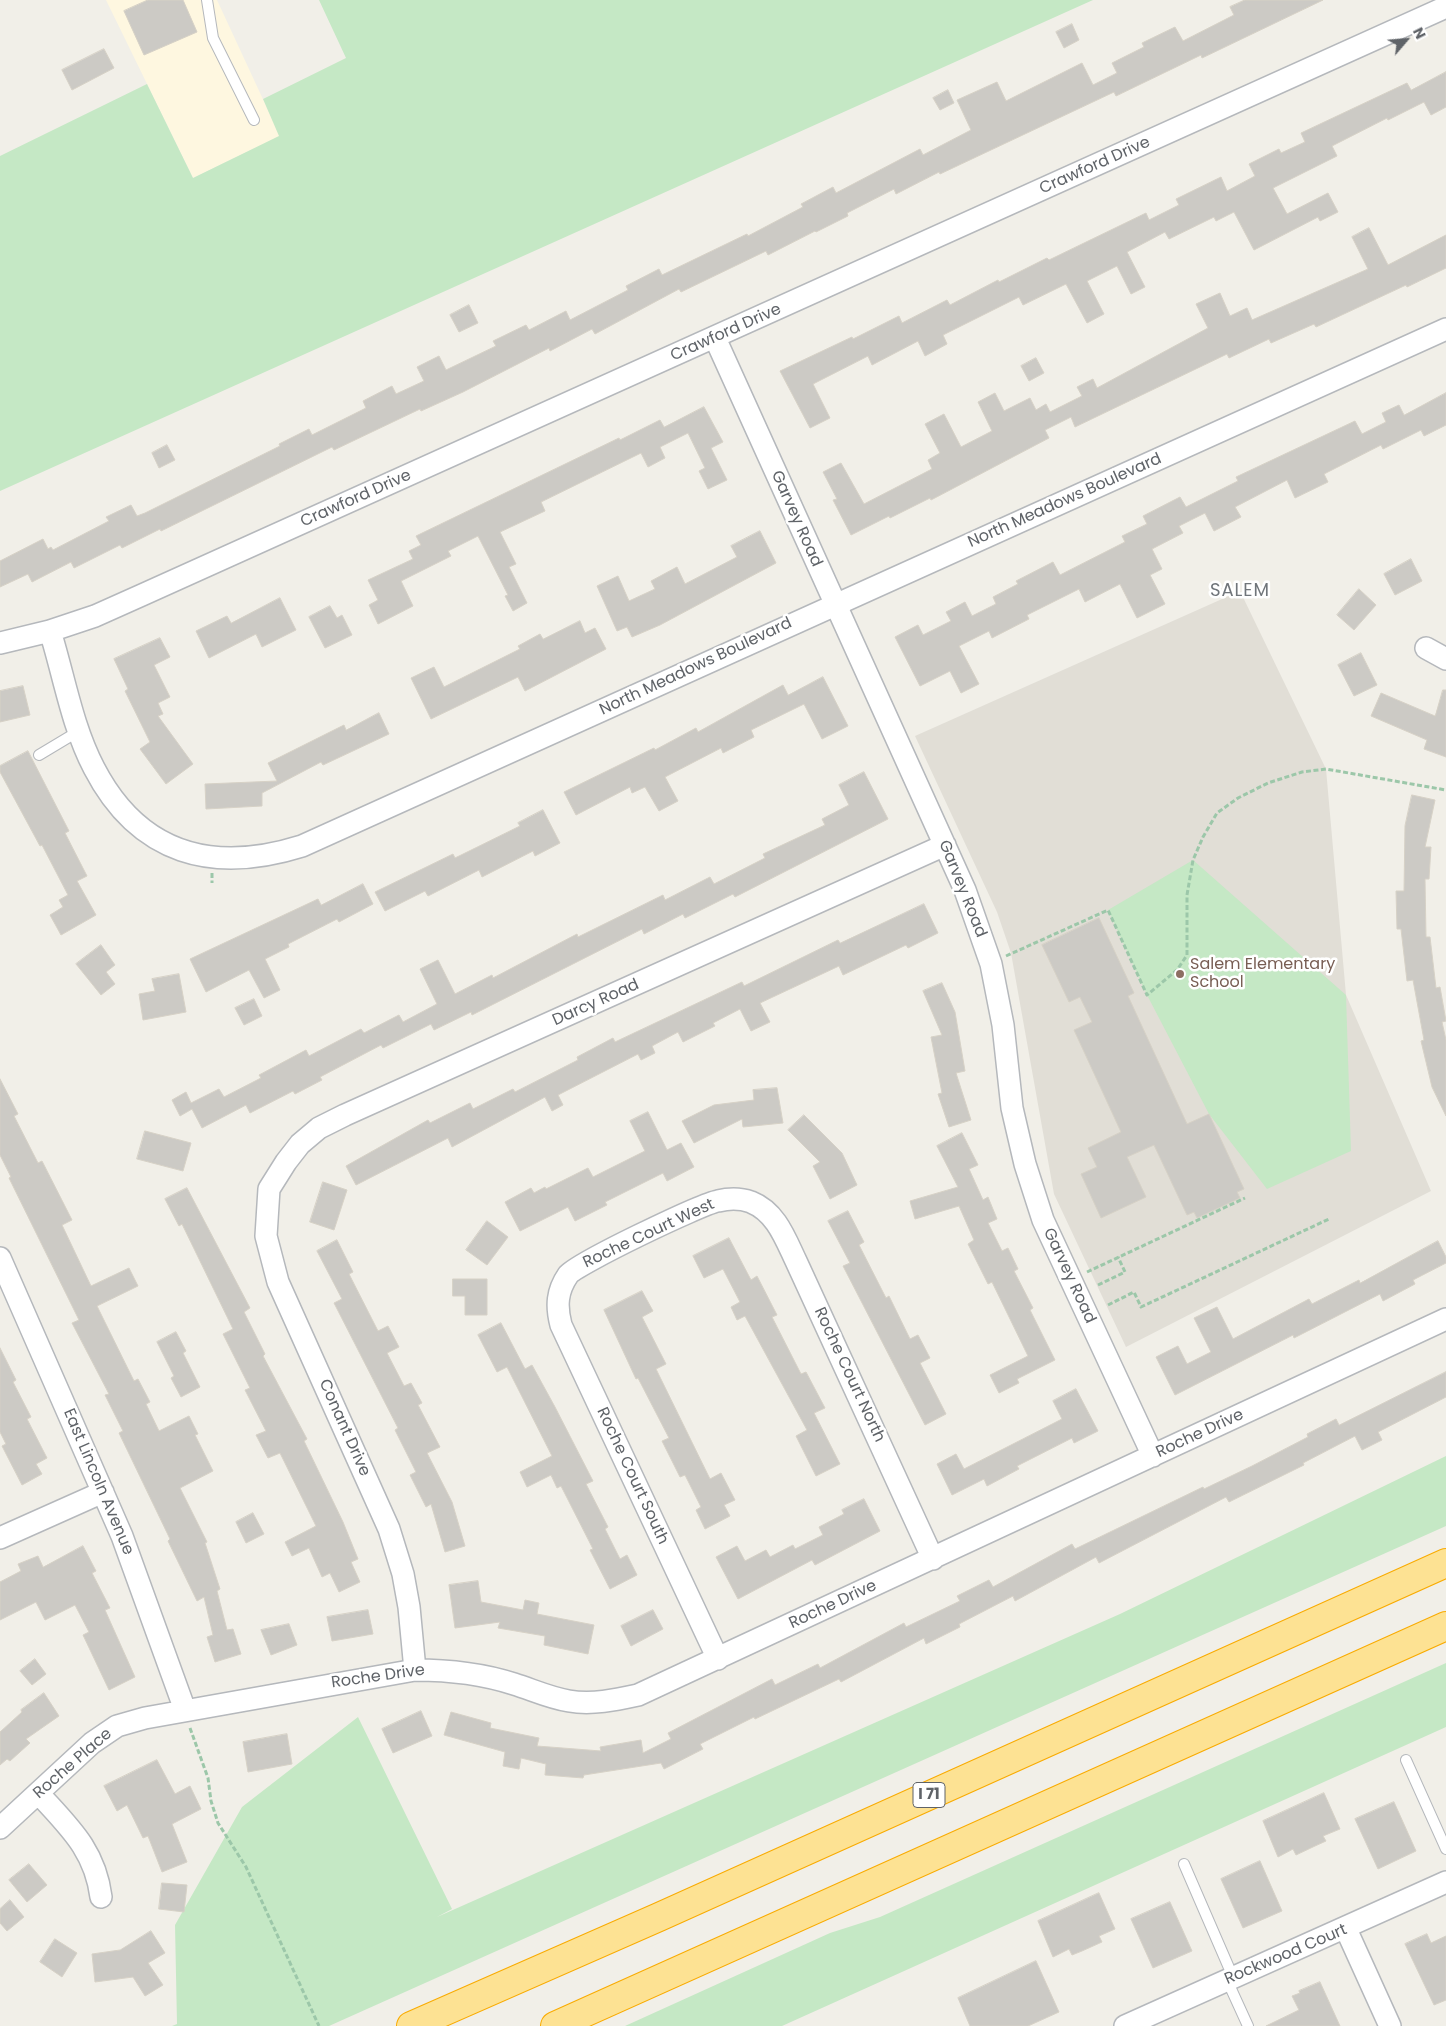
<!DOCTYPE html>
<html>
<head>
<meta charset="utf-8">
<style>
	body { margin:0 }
	#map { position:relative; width:1446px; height:2026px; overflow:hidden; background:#f1efe8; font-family:Poppins,sans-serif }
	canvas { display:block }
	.north { position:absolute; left:1381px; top:15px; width:50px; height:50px; -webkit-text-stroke:4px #fff; paint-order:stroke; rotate:63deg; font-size:14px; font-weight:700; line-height:20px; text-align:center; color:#5f6368 }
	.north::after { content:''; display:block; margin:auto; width:18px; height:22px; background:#5f6368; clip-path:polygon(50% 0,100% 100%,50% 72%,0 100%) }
</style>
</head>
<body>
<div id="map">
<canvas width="1446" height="2026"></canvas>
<div class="north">N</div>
</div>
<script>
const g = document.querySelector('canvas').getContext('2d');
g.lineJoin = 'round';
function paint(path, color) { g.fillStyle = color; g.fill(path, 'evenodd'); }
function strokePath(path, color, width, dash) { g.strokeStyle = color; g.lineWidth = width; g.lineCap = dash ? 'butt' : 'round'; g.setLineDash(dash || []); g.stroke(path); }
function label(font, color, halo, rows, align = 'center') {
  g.font = font + ' Poppins,sans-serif'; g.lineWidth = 5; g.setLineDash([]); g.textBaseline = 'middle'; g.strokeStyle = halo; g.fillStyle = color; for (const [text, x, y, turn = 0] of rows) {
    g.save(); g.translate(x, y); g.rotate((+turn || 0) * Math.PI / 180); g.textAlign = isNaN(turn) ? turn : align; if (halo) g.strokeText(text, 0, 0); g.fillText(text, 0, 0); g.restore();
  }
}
const commercial = new Path2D(`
	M106 0H217L280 136 193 178Z`);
const education = new Path2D(`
	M1240 591 1326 769 1346 995 1431 1191 1126 1347 1054 1194 1011 953 997 912 915 736Z`);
const green = new Path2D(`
	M319 0H1093L0 491V156L147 84 193 178 279 136 263 99 346 58Z
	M1193 860 1346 995 1351 1151 1267 1189 1209 1114 1147 995 1108 910Z
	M1446 1456V1526L329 2026H172L177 2024 175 1925 242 1807 358 1717 452 1909 437 1917 1120 1614Z
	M1446 1663V1727L782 2026H625L830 1933 880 1917Z`);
const building = new Path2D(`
	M148 0H183L197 32 144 55 124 11Z
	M1245 0H1323L1202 58 1201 55 1116 96 1114 92 940 174 939 172 896 194 894 189 847 213 848 216 816 232 815 231 768 255 766 251 681 292 679 289 595 334 592 329 550 351 549 348 463 392 421 411 420 409 334 450 332 447 161 531 160 529 122 548 120 545 74 568 71 562 32 582 28 574 0 587V561L43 539 48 549 51 547 53 550 109 521 106 517 131 505 137 516 145 513 280 446 279 444 309 429 312 435 366 408 363 401 392 386 396 394 424 381 417 367 439 356 446 370 496 346 493 341 526 325 529 330 566 311 570 320 628 290 626 286 659 269 662 275 747 234 748 236 803 207 801 204 833 187 836 193 920 149 923 155 971 130 957 100 997 82 1006 101 1082 63 1093 85 1117 73 1112 63 1144 47 1142 43 1175 27 1183 41 1234 15 1230 7Z
	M1072 24 1079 40 1064 48 1056 32Z
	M104 49 114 68 72 90 62 70Z
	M1446 72V107L1431 115 1424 102 1388 120 1387 118 1332 146 1337 156 1273 188 1287 214 1328 193 1338 212 1320 221 1318 217 1254 250 1234 212 1216 221 1214 217 1169 239 1165 232 1127 252 1145 287 1131 294 1117 266 1087 281 1104 314 1087 323 1066 284 1023 305 1019 297 943 335 947 344 925 356 918 341 872 365 868 356 813 384 830 418 810 428 780 371 852 337 853 339 899 316 902 323 947 300 950 305 998 280 999 282 1047 258 1049 260 1146 213 1149 220 1179 205 1176 199 1221 177 1227 191 1255 176 1249 164 1279 149 1281 153 1305 142 1301 133 1407 83 1411 90Z
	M948 90 954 103 940 110 933 98Z
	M1369 228 1388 265 1446 235V268L1407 287 1406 285 1316 327 1314 324 1271 343 1269 339 1229 358 1227 354 1075 427 1071 417 1045 430 1049 438 931 500 930 498 890 518 889 516 851 535 833 500 837 499 823 472 841 463 864 504 932 469 928 460 940 453 925 424 944 414 961 447 992 431 978 402 995 393 1004 411 1030 398 1036 410 1046 404 1050 412 1082 396 1077 387 1093 379 1097 388 1208 328 1196 304 1220 293 1230 316 1247 308 1252 320 1368 269 1352 237Z
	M469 305 478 323 459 332 450 315Z
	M1036 358 1044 373 1029 381 1021 366Z
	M1446 393V425L1424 436 1421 430 1383 449 1381 445 1324 474 1328 482 1295 498 1287 480 1235 507 1241 517 1214 531 1205 513 1179 526 1183 533 1152 549 1162 569 1150 575 1165 604 1137 618 1120 584 1085 602 1079 589 1027 615 1029 619 992 638 989 631 959 646 979 684 961 693 950 671 920 686 895 637 918 625 923 635 951 621 946 612 965 602 972 616 996 604 993 597 1018 584 1016 581 1053 562 1060 575 1125 542 1122 536 1147 524 1143 516 1180 497 1186 507 1238 481 1236 477 1355 421 1362 434 1386 422 1382 413 1399 405 1404 415Z
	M704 407 723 442 711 448 727 480 708 489 699 471 705 468 688 433 660 447 665 458 648 467 641 453 541 502 545 511 500 532 516 564 509 567 527 603 513 611 505 596 508 595 478 536 448 551 451 556 401 581 413 606 378 624 369 605 378 600 368 580 413 559 409 551 421 545 416 536 619 438 620 440 660 420 664 427Z
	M167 445 175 460 159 468 152 453Z
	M760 531 776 563 660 625 632 637 627 627 617 631 597 586 618 576 629 601 655 589 651 581 677 567 685 584 737 557 731 546Z
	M1411 559 1422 581 1395 595 1384 574Z
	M1359 589 1376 605 1354 630 1337 615Z
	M280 598 296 630 262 647 256 634 209 658 196 631 227 616 231 623Z
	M330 606 337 618 342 615 352 635 325 648 309 617Z
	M580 621 585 633 595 628 606 649 525 691 518 677 431 719 411 678 434 667 444 687 520 649 518 646 540 634 543 639Z
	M160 638 170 657 154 665 170 697 158 703 163 714 158 716 193 764 166 784 140 749 150 742 125 691 128 689 114 659Z
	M1361 653 1377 685 1354 696 1338 665Z
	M823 677 848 726 822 739 804 704 751 730 754 737 723 753 721 748 665 777 678 801 659 811 645 787 632 793 630 787 576 815 564 792 654 748 655 750 696 728 698 732 783 685 788 695Z
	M23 686 30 715 0 722V691Z
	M1443 690H1446V757L1424 749 1427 740 1371 716 1381 693 1435 716Z
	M379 713 389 734 323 765 321 762 262 793V806L206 809 205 784 277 781 268 763 344 725 346 730Z
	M28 751 69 831 65 833 87 876 77 881 96 915 61 935 50 915 63 907 59 900 68 895 42 845 40 846 0 772V766Z
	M864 772 888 819 735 897 733 894 685 918 683 914 644 934 642 929 472 1015 471 1012 434 1030 431 1024 383 1048 381 1045 320 1077 322 1080 295 1094 293 1091 250 1113 246 1105 202 1128 192 1109 180 1116 172 1100 186 1092 191 1103 219 1089 224 1097 261 1078 259 1075 306 1050 309 1056 361 1029 364 1033 399 1015 403 1022 437 1004 420 969 438 960 455 994 492 975 493 978 577 934 578 937 663 895 665 900 710 877 714 884 765 858 763 854 825 825 822 819 849 805 839 785Z
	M1412 795 1435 800 1425 847H1431L1429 879H1425L1426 937H1430L1436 988 1440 987 1446 1021 1442 1022 1446 1040V1116L1432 1087 1421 1041 1424 1040 1413 980 1407 981 1401 929H1397L1396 891H1404L1405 826Z
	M543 810 560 843 535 856 533 851 482 877 479 870 428 896 425 891 385 911 375 892 453 854 455 858 520 826 518 823Z
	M363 884 373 904 339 922 337 919 288 944 289 947 265 959 280 990 264 998 249 970 206 992 190 959 318 899 321 905Z
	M924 904 938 933 908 948 906 945 843 975 839 966 760 1003 770 1022 751 1031 740 1009 713 1023 715 1026 683 1042 678 1032 652 1046 655 1053 641 1060 638 1054 558 1095 563 1105 552 1111 545 1097 452 1147 448 1138 356 1185 346 1166 428 1120 430 1123 470 1103 473 1109 513 1089 515 1092 578 1060 577 1057 613 1038 615 1042 742 982 744 986 838 940 840 943Z
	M1099 918 1134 993 1128 996 1187 1124 1209 1114 1244 1189 1237 1192 1240 1198 1197 1218 1194 1212 1187 1215 1154 1145 1127 1157 1146 1197 1101 1218 1081 1174 1097 1167 1088 1148 1121 1132 1074 1030 1092 1022 1080 997 1069 1002 1042 945Z
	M101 945 115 965 106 972 115 984 101 995 76 964Z
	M179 974 186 1012 143 1020 139 994 155 991 152 979Z
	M942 983 955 1012 965 1071 956 1073 971 1120 949 1127 938 1094 942 1093 931 1037 942 1035 923 991Z
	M254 999 262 1016 244 1025 235 1008Z
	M0 1079 18 1114 14 1116 38 1163 42 1161 72 1220 62 1225 91 1286 129 1268 138 1286 97 1306 134 1381 138 1379 150 1402 146 1404 159 1431 189 1416 198 1434 195 1435 213 1471 180 1488 207 1542 205 1543 220 1589 217 1591 227 1630 233 1629 241 1654 215 1662 207 1637 213 1635 204 1597 197 1601 168 1541 170 1539 119 1433 123 1431 105 1395 109 1394 72 1323 79 1320 9 1178 11 1177 0 1155Z
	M777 1088 783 1123 743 1127 742 1119 694 1143 682 1121 714 1105 754 1100 753 1090Z
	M648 1112 667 1150 681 1143 694 1167 667 1181 663 1173 605 1202 607 1205 575 1221 568 1207 520 1231 505 1202 531 1188 534 1193 545 1187 546 1189 588 1168 593 1177 645 1151 630 1121Z
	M804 1115 842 1153 857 1185 830 1199 813 1166 820 1162 788 1130Z
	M145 1131 191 1143 183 1171 137 1159Z
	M962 1133 978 1165 969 1169 983 1200 988 1197 997 1219 988 1223 1002 1251 1008 1248 1018 1269 1014 1271 1033 1308 1030 1310 1055 1360 1017 1379 1019 1383 999 1393 990 1375 1028 1356 992 1282 988 1284 968 1244 974 1240 959 1206 915 1219 910 1201 958 1187 937 1146Z
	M323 1182 347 1190 334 1230 310 1222Z
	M187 1188 250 1308 244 1312 265 1354 263 1356 307 1439 304 1441 343 1522 358 1559 351 1562 360 1582 339 1592 330 1573 322 1577 309 1548 292 1556 285 1542 316 1526 280 1453 268 1458 256 1435 266 1431 245 1390 250 1388 223 1334 233 1329 182 1224 179 1226 165 1199Z
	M848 1211 864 1242 859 1245 886 1298 889 1296 910 1339 918 1335 930 1358 920 1363 946 1414 925 1425 843 1266 850 1263 828 1221Z
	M487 1221 508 1237 487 1265 466 1250Z
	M729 1238 751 1280 757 1276 777 1315 772 1317 801 1374 806 1372 825 1408 814 1413 840 1464 816 1476 796 1436 807 1430 745 1316 737 1320 731 1307 740 1302 723 1269 704 1278 693 1256Z
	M337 1240 353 1272 349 1274 378 1331 388 1326 399 1347 387 1353 404 1386 411 1383 422 1403 418 1405 440 1447 427 1453 452 1502 465 1546 445 1552 431 1504 426 1507 410 1475 416 1472 395 1430 398 1428 334 1303 342 1299 317 1251Z
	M1438 1241 1446 1257V1263L1413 1280 1415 1284 1383 1301 1380 1294 1294 1338 1293 1335 1175 1395 1156 1357 1178 1346 1187 1364 1211 1352 1194 1318 1217 1307 1233 1339 1309 1299 1312 1304 1359 1280 1360 1283Z
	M453 1279H487V1315H465V1296H453Z
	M642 1291 653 1311 642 1317 666 1364 656 1369 710 1479 721 1473 735 1500 724 1505 730 1516 705 1529 696 1510 701 1507 685 1475 680 1477 662 1441 669 1438 638 1378 636 1379 604 1310Z
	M501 1323 525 1369 532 1365 555 1407 593 1481 586 1484 608 1527 605 1529 620 1559 627 1555 637 1575 610 1589 590 1550 593 1549 561 1486 557 1488 551 1475 527 1487 520 1472 552 1456 507 1367 497 1372 478 1335Z
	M176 1332 186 1351 183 1353 200 1387 181 1397 171 1378 174 1376 157 1342Z
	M0 1348 16 1380 13 1382 31 1417 27 1419 47 1458 36 1464 42 1474 22 1485 2 1446 6 1444 0 1432Z
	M1446 1372V1397L1378 1432 1382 1440 1362 1450 1355 1436 1303 1463 1304 1465 1229 1502 1226 1497 1099 1563 1096 1557 1015 1601 1013 1596 959 1624 960 1627 926 1644 924 1638 841 1682 839 1679 755 1719 754 1717 700 1744 703 1749 664 1769 661 1763 584 1775 583 1778 545 1775 546 1764 521 1758 519 1769 503 1766 505 1752 444 1735 451 1712 491 1723 490 1728 539 1738 537 1746 601 1751 600 1747 641 1740 643 1753 671 1739 668 1733 772 1679 775 1685 818 1664 820 1668 904 1623 906 1627 960 1601 957 1596 989 1580 993 1587 1072 1544 1075 1549 1203 1487 1204 1489 1252 1466 1308 1437 1307 1434 1336 1419 1339 1425Z
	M1076 1389 1098 1431 1074 1443 1072 1438 1017 1466 1019 1469 987 1486 984 1479 952 1495 937 1464 956 1454 964 1469 1062 1419 1053 1401Z
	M864 1499 880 1531 815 1565 812 1560 738 1599 716 1557 737 1546 745 1561 766 1550 770 1557 793 1545 795 1549 823 1535 819 1527 844 1514 842 1510Z
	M253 1513 264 1534 246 1543 236 1522Z
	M83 1546 96 1571 92 1573 110 1608 105 1610 135 1677 109 1690 83 1635 89 1632 75 1605 45 1620 36 1602 0 1620V1582L21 1571 18 1564 38 1556 43 1567Z
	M478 1581 481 1602 523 1610 525 1600 539 1603 537 1614 594 1625 588 1654 544 1645 545 1636 498 1628 500 1622 455 1628 449 1585Z
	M368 1610 373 1634 332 1641 327 1617Z
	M653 1610 663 1629 631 1646 621 1626Z
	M289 1624 297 1645 271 1655 261 1630Z
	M35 1659 46 1674 32 1685 20 1671Z
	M44 1693 59 1716 26 1739 30 1743 10 1761 7 1759 0 1765V1732L22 1712 21 1710Z
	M421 1711 432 1736 393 1753 382 1729Z
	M287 1734 292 1764 248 1772 243 1742Z
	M157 1760 175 1794 190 1786 201 1809 172 1824 187 1862 162 1872 148 1836 143 1838 127 1805 117 1811 104 1786Z
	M1324 1793 1340 1829 1323 1836 1326 1841 1315 1846 1296 1855 1293 1849 1278 1857 1263 1821Z
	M1394 1802 1416 1851 1378 1869 1355 1819Z
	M1260 1861 1282 1911 1243 1928 1221 1879Z
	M29 1864 47 1885 27 1902 9 1880Z
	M162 1883 187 1885 184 1912 159 1909Z
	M1099 1893 1115 1929 1099 1936 1102 1942 1082 1951 1072 1955 1069 1949 1053 1957 1038 1921Z
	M10 1900 24 1917 7 1931 0 1923V1909Z
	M1170 1902 1192 1951 1153 1968 1131 1919Z
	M151 1931 165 1953 148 1963 163 1985 145 1996 133 1977 95 1982 92 1954 120 1950Z
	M1427 1934 1431 1943 1446 1936V2000L1434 2005 1405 1944Z
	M55 1939 77 1953 62 1977 40 1962Z
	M1036 1961 1059 2012 1028 2026H970L958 1998Z
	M1320 1982 1340 2026H1266L1299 2010 1292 1996 1300 1993 1299 1991Z`);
const path = new Path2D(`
	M212 873V883
	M1006 956 1108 910 1147 995 1177 970 1187 955V895L1193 860 1203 837 1217 813 1238 798 1268 783 1302 772 1326 769 1446 790
	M1087 1272 1245 1198
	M1098 1285 1125 1272 1118 1257
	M1108 1305 1134 1292 1141 1307 1329 1219
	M190 1728 208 1778 211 1801 218 1823 246 1867 319 2026`);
const service = new Path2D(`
	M207 0 213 38 254 120
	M39 755 79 731
	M1406 1760 1446 1849
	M1184 1864 1233 1977
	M1227 1980 1248 2026`);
const minor = new Path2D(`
	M715 338 965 890 991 964 1003 1025 1012 1108 1025 1164 1043 1220 1153 1456
	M50 631C64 676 72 726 94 768 139 855 213 874 302 846L1446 329
	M0 643 50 631 95 616 142 595 1446 7
	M1426 648 1446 659
	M0 1258 122 1536 185 1710
	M0 1538 103 1492
	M718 1659 561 1325C556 1306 557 1291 568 1275 576 1264 701 1204 718 1201 730 1198 740 1198 751 1202 776 1212 785 1238 796 1261L933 1559
	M415 1670 409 1607 403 1574 389 1529 278 1282 266 1236 269 1189 286 1162 300 1144 319 1128 345 1115 945 845
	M39 1794C69 1827 95 1850 101 1897
	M0 1828 92 1743 117 1726 145 1718 415 1670C447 1670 483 1674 514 1684 533 1690 550 1698 569 1701 592 1705 615 1700 638 1695L1446 1319
	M1346 1929 1390 2026
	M1125 2026 1446 1882`);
const motorway = new Path2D(`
	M411 2026 659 1917 1446 1563
	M555 2026 1446 1626`);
const markers = [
	[1180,974,5,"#8d6e63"]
];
const shields = [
	[929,1795,32]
];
const shieldNames = [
	["I 71",929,1795]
];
const streetNames = [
	["Crawford Drive",1095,166,-24],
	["Crawford Drive",726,333,-24],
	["Crawford Drive",356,499,-24],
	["North Meadows Boulevard",1065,501,-24],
	["Garvey Road",796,519,66],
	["North Meadows Boulevard",696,667,-25],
	["Garvey Road",962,889,68],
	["Darcy Road",596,1003,-24],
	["Roche Court West",649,1234,-25],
	["Garvey Road",1069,1276,65],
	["Roche Court North",849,1375,65],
	["Conant Drive",344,1428,66],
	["Roche Drive",1200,1434,-25],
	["Roche Court South",632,1476,65],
	["East Lincoln Avenue",98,1482,67],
	["Roche Drive",833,1605,-25],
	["Roche Drive",378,1677,-8],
	["Roche Place",73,1764,-41],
	["Rockwood Court",1286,1955,-23]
];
const educationNames = [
	["Salem Elementary",1190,965],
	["School",1190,983]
];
const neighbourhoodNames = [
	["SALEM",1240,591]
];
paint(commercial, '#fef7e0');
paint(education, '#e1ded6');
paint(green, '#c5e8c5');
paint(building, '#cccac5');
strokePath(building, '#d6d1c6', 1);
strokePath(service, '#b5b8bc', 12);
strokePath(minor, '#b5b8bc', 24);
strokePath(motorway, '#f9ab00', 30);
strokePath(path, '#9cc7a9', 3, [5, 2.5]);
strokePath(service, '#fff', 10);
strokePath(minor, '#fff', 21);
strokePath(motorway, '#fde293', 28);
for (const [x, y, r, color] of markers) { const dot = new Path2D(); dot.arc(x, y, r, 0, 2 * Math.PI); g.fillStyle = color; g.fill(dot); strokePath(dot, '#fff', 2); }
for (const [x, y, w] of shields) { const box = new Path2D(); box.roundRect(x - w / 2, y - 12.5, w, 25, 4); g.fillStyle = '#fff'; g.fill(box); strokePath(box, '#5f6368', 1); }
label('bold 15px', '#5f6368', null, shieldNames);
label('16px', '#5f6368', '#fff', streetNames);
label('16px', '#785e54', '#fff', educationNames, 'left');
g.letterSpacing = '1px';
label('18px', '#70757a', '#fff', neighbourhoodNames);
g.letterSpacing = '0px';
</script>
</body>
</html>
